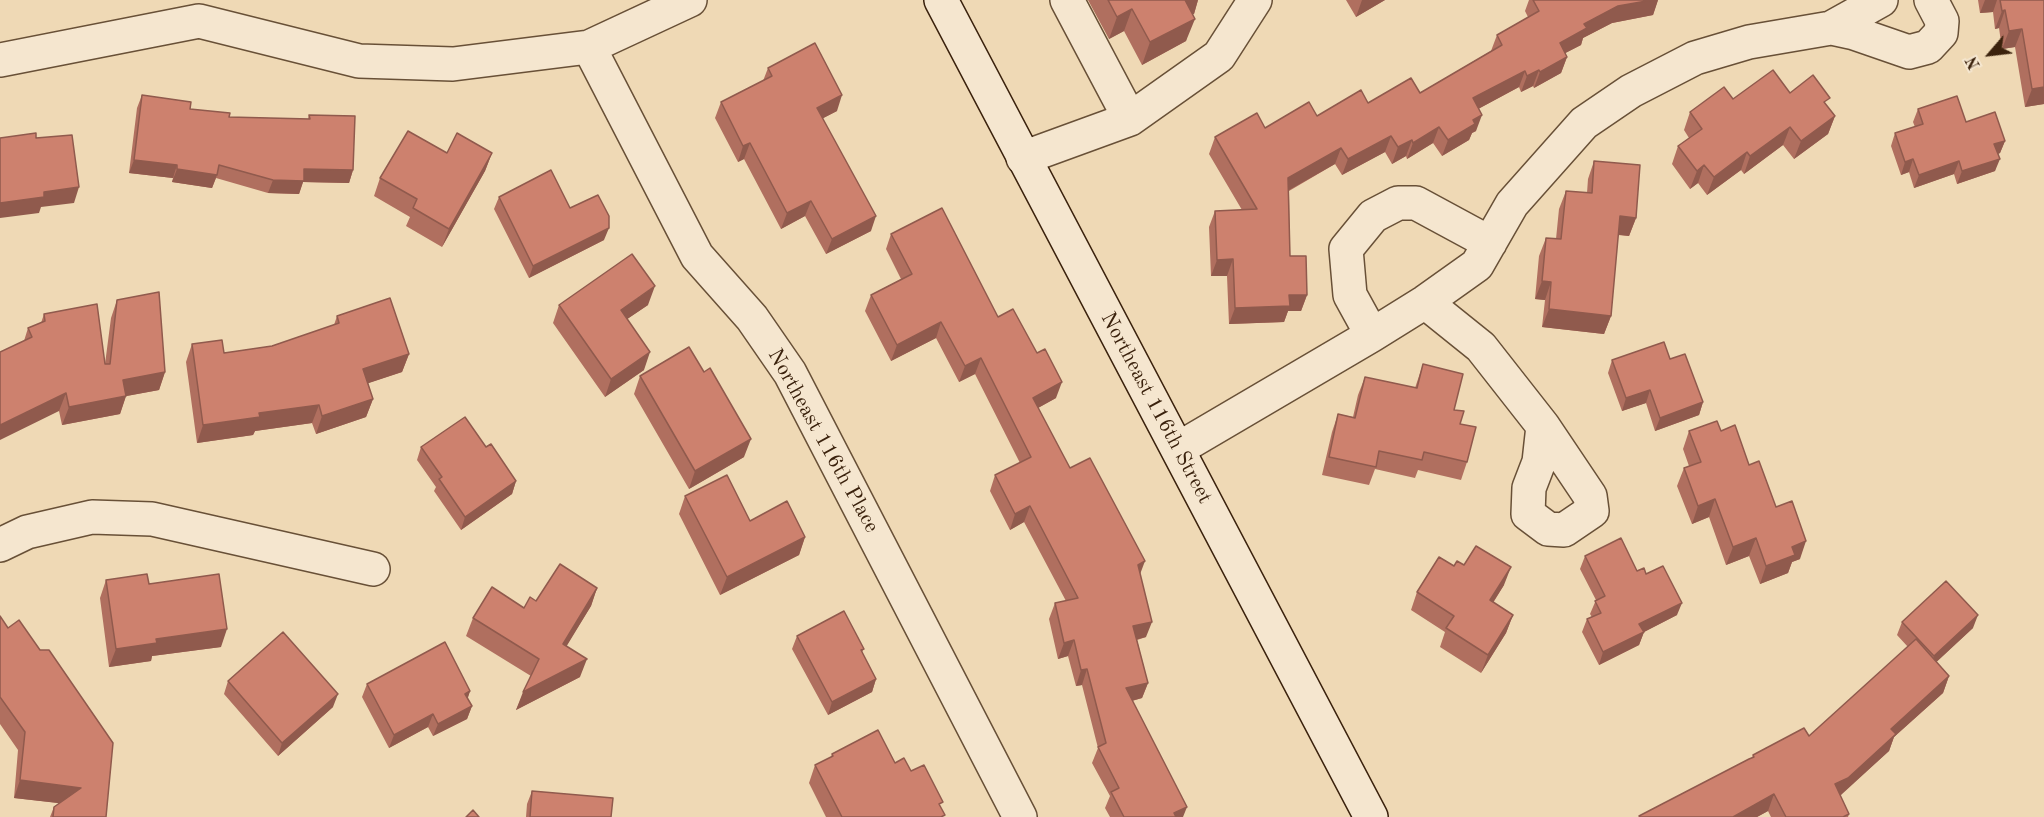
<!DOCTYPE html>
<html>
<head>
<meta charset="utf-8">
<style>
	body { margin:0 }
	#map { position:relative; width:2044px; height:817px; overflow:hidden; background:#efd9b5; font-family:"Old Standard TT",serif }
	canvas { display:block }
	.north { position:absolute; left:1960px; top:24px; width:60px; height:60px; -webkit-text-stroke:4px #f5e6cf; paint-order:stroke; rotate:242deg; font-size:16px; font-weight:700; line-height:24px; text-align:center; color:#3b220d }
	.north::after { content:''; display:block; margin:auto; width:21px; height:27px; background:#3b220d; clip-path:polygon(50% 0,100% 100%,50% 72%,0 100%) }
</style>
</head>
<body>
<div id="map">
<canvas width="2044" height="817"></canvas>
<div class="north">N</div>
</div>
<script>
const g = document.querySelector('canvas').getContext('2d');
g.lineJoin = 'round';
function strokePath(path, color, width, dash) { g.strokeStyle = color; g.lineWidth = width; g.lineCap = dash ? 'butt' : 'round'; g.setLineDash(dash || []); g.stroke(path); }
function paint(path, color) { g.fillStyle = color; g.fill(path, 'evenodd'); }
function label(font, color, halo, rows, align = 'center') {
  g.font = font + ' "Old Standard TT",serif'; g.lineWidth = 4.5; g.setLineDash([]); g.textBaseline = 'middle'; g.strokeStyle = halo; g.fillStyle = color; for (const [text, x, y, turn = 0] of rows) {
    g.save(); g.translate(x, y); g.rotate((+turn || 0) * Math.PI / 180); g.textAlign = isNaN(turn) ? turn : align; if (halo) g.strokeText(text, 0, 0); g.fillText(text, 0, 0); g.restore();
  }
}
const street = new Path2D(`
	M1067 0 1130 119
	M1831 28 1854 33 1909 52 1928 47 1941 33 1942 21 1931 0
	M589 47 697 256 752 318 790 373 1020 817
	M0 60 199 21 359 61 453 64 589 47 690 0
	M1023 158 1130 119 1219 56 1255 0
	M1425 302 1481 347 1543 426 1539 462 1529 488 1528 514 1548 529 1564 530 1592 511 1590 496 1543 426
	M1372 335 1350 295 1346 249 1373 216 1398 203H1416L1490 243
	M1178 449 1372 335 1425 302 1477 265 1512 204 1584 123 1631 91 1695 58 1749 42 1831 28 1881 0
	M0 545 27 532 92 517 152 519 373 569`);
const secondary = new Path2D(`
	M941 0 1371 817`);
const wall = new Path2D(`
	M1088 0H1198L1194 14H1192L1186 41 1142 65 1124 31 1109 39Z
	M1346 0H1385L1356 17Z
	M1529 0H1658L1653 15 1612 23 1583 38 1581 45 1565 53 1567 57 1561 73 1534 88 1533 86 1521 92 1519 87 1478 109 1476 131 1472 133 1469 140 1442 156 1433 143 1407 159 1406 156 1392 164 1385 152 1342 175 1335 164 1289 191 1290 256 1307 295 1301 311H1288L1284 322 1229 324 1227 276H1211L1209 227 1215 211 1242 210 1209 154 1215 137 1265 128 1368 103 1420 93 1491 51 1497 35 1528 17 1525 11Z
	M1978 0H2044V104L2025 107 2015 47 2002 49 1999 28 1995 29 1993 12 1980 13Z
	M768 68 837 111 823 118 871 231 826 254 805 216 781 229 744 159 738 162 715 118 721 102 763 81Z
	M1790 93 1827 106 1835 116 1828 134 1794 159 1783 145 1744 174 1741 170 1707 195 1698 183 1690 189 1672 164 1678 146 1689 138 1684 130 1690 112 1733 99Z
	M142 95 190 109 229 117 308 119 309 115 353 170 349 183 303 182 299 194 268 193 216 178 212 188 172 182 173 178 129 173 137 108Z
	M1918 109 1966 122 2005 141 2000 153 1998 154 1995 171 1957 184 1954 174 1914 188 1909 172 1901 175 1891 146 1895 133 1915 127 1913 122Z
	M447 153H492L485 171 442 247 406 226 410 217 374 196 380 178Z
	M1594 161 1636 218 1629 236 1618 235 1611 316 1604 334 1542 327 1545 300 1535 299 1539 256 1546 238 1556 239 1559 209 1566 191 1587 193 1588 179Z
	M499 197 570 208 604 240 529 278 494 209Z
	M891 234 998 317 1056 398 1038 408 1070 468 1140 574 1146 637 1137 640 1148 683 1142 698 1132 701 1183 817H1110L1105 808 1110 796 1092 763 1098 748 1082 685 1076 686 1068 656 1058 659 1049 619 1055 603 1066 601 1024 522 1010 530 990 491 995 475 1020 463 975 374 959 382 936 338 891 361 865 311 871 295 901 279 886 249Z
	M117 300 165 372 159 390 126 396 120 414 62 425 59 411 24 341 28 328 41 323 44 314 105 364 111 318Z
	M559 305H648L627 319 644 370 605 397 553 323Z
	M337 316 409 354 402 372 368 383 373 399 366 417 316 434 312 423 255 431 253 435 197 443 186 362 192 344 224 353 272 346 334 325Z
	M1670 359 1703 402 1699 415 1655 431 1646 403 1622 411 1608 373 1612 360Z
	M1423 364 1454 410 1460 424 1467 462 1461 480 1418 470 1415 478 1375 469 1369 485 1322 475 1332 432 1338 414 1353 417 1358 395 1365 377 1415 388Z
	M640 376 744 457 689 489 634 394Z
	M1689 431H1721L1749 465 1776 507 1800 559 1792 562 1788 573 1760 584 1749 556 1726 565 1709 517 1692 524 1677 486 1684 468 1689 466 1683 449Z
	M421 447H486L516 481 512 494 461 530 434 491 436 487 417 460Z
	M685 496 750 521 805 537 799 555 720 595 679 514Z
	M1585 556 1646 574 1677 615 1644 632 1639 645 1599 665 1582 632 1587 619 1592 617 1590 614 1596 600 1580 569Z
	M1464 565 1504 585 1493 603 1513 615 1506 633 1481 673 1440 647 1445 632 1411 610 1417 592Z
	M106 580 149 584 221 647 152 656 151 661 109 667 100 598Z
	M597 588 591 606 566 646 580 677 516 710 531 676 466 636 473 618 524 608 536 601Z
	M0 616 106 817H50L54 807 59 803 14 798 18 750 0 724Z
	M1902 622 1973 628 1936 662 1949 676 1943 693 1894 737 1889 751 1840 795 1849 814 1848 817H1771L1768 811 1757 817H1639V816L1752 758 1753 755 1809 736 1908 647 1897 635Z
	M797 636 864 649 862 652 876 679 872 692 828 715 792 649Z
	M228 681 333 707 278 756 224 694Z
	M367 684 470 691 467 699 472 706 467 719 433 736 428 727 389 748 362 697Z
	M832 754 911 771 941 807V817H826L809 783 815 765 831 757Z
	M532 791 611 817H526L527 804Z`);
const shadedWall = new Path2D(`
	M1184 0H1198L1194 14 1176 22Z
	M1362 0H1385L1356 17Z
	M1652 0H1658L1653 15 1612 23 1583 38 1581 45 1554 59 1560 43 1584 24 1618 6Z
	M1985 0H1997L1993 12 1980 13Z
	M1132 9 1124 31 1109 39 1117 17Z
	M2005 10 1999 28 1995 29 2002 11Z
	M1195 19 1186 41 1142 65 1150 42Z
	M2022 29 2015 47 2002 49 2009 31Z
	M1567 57 1561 73 1534 88 1540 72Z
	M1539 70 1533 86 1521 92 1527 76Z
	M1525 71 1519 87 1467 115 1473 98Z
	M2044 87V104L2025 107 2032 89Z
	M842 95 837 111 812 124 817 108Z
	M1482 115 1476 131 1472 133 1469 140 1442 156 1448 140 1473 120Z
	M1835 116 1828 134 1794 159 1801 141Z
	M1439 127 1433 143 1407 159 1413 143Z
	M1790 127 1783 145 1744 174 1750 156Z
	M1391 136 1385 152 1342 175 1348 159Z
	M1412 140 1406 156 1392 164 1398 147Z
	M2005 141 2000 153 1990 157 1994 144Z
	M750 143 744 159 738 162 743 146Z
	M1341 148 1335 164 1282 194 1288 178Z
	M1747 152 1741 170 1707 195 1714 177Z
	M492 153 485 171 442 247 449 229Z
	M1913 159 1909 172 1901 175 1905 162Z
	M2000 159 1995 171 1957 184 1962 171Z
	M134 160 177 165 173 178 129 173Z
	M1959 161 1954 174 1914 188 1919 175Z
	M1704 165 1698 183 1690 189 1697 171Z
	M177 169 217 175 212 188 172 182Z
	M304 169 353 170 349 183 303 182 299 194 268 193 273 180Z
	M79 187 74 203 41 207 39 213 0 218V203L44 192Z
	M811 201 805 216 781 229 787 213Z
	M876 216 871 231 826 254 832 239Z
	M1620 216 1636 218 1629 236 1613 234Z
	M609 228 604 240 529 278 533 266Z
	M1233 259 1227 276H1211L1217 260Z
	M1542 281 1551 282 1545 300 1535 299Z
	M655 286 648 305 614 328 621 310Z
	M1289 295H1307L1301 311H1288L1284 322 1229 324 1235 308Z
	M1549 309 1611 316 1604 334 1542 327Z
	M941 322 936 338 891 361 897 345Z
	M650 352 644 370 605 397 611 379Z
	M409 354 402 372 357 387 363 369Z
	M981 358 975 374 959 382 965 366Z
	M165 372 159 390 116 398 123 380Z
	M1062 382 1056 398 1027 414 1033 398Z
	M1650 390 1646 403 1622 411 1626 398Z
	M66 393 59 411 0 440V425Z
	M126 396 120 414 62 425 69 407Z
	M373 399 366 417 316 434 322 416Z
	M1703 402 1699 415 1655 431 1660 418Z
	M319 405 312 423 255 431 253 435 197 443 203 425 259 413Z
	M751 439 744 457 689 489 695 471Z
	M516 481 512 494 461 530 465 517Z
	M1715 499 1709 517 1692 524 1698 506Z
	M1030 506 1024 522 1010 530 1015 514Z
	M805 537 799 555 720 595 727 577Z
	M1756 538 1749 556 1726 565 1733 547Z
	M1806 541 1800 559 1792 562 1788 573 1760 584 1766 566 1792 547Z
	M1145 561 1139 577 1138 565Z
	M1511 567 1504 585 1483 618 1490 600Z
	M597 588 591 606 557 662 563 644Z
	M1682 603 1677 615 1644 632 1639 645 1599 665 1603 652 1639 624Z
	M1513 615 1506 633 1481 673 1488 655Z
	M1978 615 1973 628 1929 669 1934 656Z
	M1152 622 1146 637 1127 642 1133 626Z
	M227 629 221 647 152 656 151 661 109 667 116 649 156 639Z
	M1074 640 1068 656 1058 659 1064 643Z
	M587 659 580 677 516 710 523 692Z
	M1087 669 1082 685 1076 686 1081 670Z
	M1949 676 1943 693 1894 737 1889 751 1841 795 1829 801 1835 784 1891 729Z
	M876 679 872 692 828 715 832 702Z
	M1148 683 1142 698 1120 704 1126 688Z
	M470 691 466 704 465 694Z
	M338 694 333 707 278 756 282 743Z
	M472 706 467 719 433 736 438 724Z
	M433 714 428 727 389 748 394 735Z
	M20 780 81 788 75 805 14 798Z
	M1774 794 1768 811 1757 817H1733Z
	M1187 807 1183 817H1173L1174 813Z`);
const building = new Path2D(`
	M1108 0H1185L1195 19 1150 42 1132 9 1117 17Z
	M1533 0H1652L1618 6 1584 24 1587 28 1560 43 1567 57 1540 72 1539 70 1527 76 1525 71 1473 98 1482 115 1473 120 1475 124 1448 140 1439 127 1413 143 1412 140 1398 147 1391 136 1348 159 1341 148 1288 178 1290 256H1306L1307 295H1289L1290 306 1235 308 1233 259 1217 260 1215 211 1257 209 1215 137 1257 113 1265 128 1309 102 1317 116 1361 90 1368 103 1411 78 1420 93 1502 45 1497 35 1539 11Z
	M2000 0H2044V87L2032 89 2022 29 2009 31 2005 10 2002 11Z
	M815 43 842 95 817 108 876 216 832 239 811 201 787 213 750 143 743 146 721 102 772 76 768 68Z
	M1773 70 1790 93 1813 75 1830 98 1824 102 1835 116 1801 141 1790 127 1750 156 1747 152 1714 177 1704 165 1697 171 1678 146 1702 129 1690 112 1724 87 1733 99Z
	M142 95 191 102 190 109 230 113 229 117 310 119 309 115 355 116 353 170 304 169V181L273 180 219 165 217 175 177 169V165L134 160Z
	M1957 96 1966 122 1995 112 2005 141 1994 144 2000 159 1962 171 1959 161 1919 175 1913 159 1905 162 1895 133 1923 124 1918 109Z
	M408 131 447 153 457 133 492 153 449 229 413 208 417 199 380 178Z
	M36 133V138L72 135 79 187 44 192V197L0 203V138Z
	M1594 161 1640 165 1636 218 1620 216 1611 316 1549 309 1551 282 1542 281 1546 238 1561 239 1566 191 1592 193Z
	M551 170 570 208 598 195 609 216V228L533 266 499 197Z
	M942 208 998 317 1013 309 1037 353 1045 349 1062 382 1033 398 1070 468 1090 458 1145 561 1138 565 1152 622 1133 626 1148 683 1126 688 1187 807 1174 813 1176 817H1124L1111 792 1119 788 1098 747 1106 743 1087 669 1081 670 1074 640 1064 643 1055 603 1078 598 1030 506 1015 514 995 475 1031 457 981 358 965 366 941 322 897 345 871 295 912 274 891 234Z
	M632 254 655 286 621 310 650 352 611 379 559 305Z
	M159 292 165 372 123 380 126 396 69 407 66 393 0 425V352L32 337 28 328 45 321 44 314 97 304 105 364H110L117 300Z
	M390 298 409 354 363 369 373 399 322 416 319 405 259 413 260 417 203 425 192 344 222 340 224 353 272 346 339 323 337 316Z
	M1664 342 1670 359 1685 354 1703 402 1660 418 1650 390 1626 398 1612 360Z
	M689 347 704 372 710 368 751 439 695 471 640 376Z
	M1423 364 1463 374 1454 410 1464 411 1460 424 1476 427 1467 462 1424 452 1422 460 1379 451 1376 467 1329 457 1338 414 1355 418 1365 377 1417 388Z
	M465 417 486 447 491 444 516 481 465 517 439 479 442 477 421 447Z
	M1717 421 1721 431 1735 425 1749 465 1759 461 1776 507 1792 501 1806 541 1792 547 1795 555 1766 566 1756 538 1733 547 1715 499 1698 506 1684 468 1701 462 1689 431Z
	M727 475 750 521 787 501 805 537 727 577 685 496Z
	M1621 538 1637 571 1644 568 1646 574 1663 566 1682 603 1639 624 1644 632 1603 652 1587 619 1601 613 1595 601 1605 596 1585 556Z
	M1476 546 1511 567 1490 600 1513 615 1488 655 1446 628 1454 616 1417 592 1439 557 1454 566 1457 561 1464 565Z
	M560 564 597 588 563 644 587 659 523 692 539 659 473 618 492 587 524 608 530 597 536 601Z
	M147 574 149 584 219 574 227 629 156 639 157 643 116 649 106 580Z
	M1946 581 1978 615 1934 656 1902 622Z
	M844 611 864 649 861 650 876 679 832 702 797 636Z
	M0 616 8 628 19 620 40 650H49L113 743 106 817H53L54 807 81 788 20 780 25 732 0 697Z
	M283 632 338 694 282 743 228 681Z
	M1916 639 1949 676 1891 729 1896 734 1848 778 1835 784 1849 814 1843 817H1786L1774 794 1733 817H1640L1639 816 1749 759 1754 757 1753 755 1804 728 1809 736Z
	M445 642 470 691 465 694 472 706 438 724 433 714 394 735 367 684Z
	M878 730 895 763 904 758 911 771 924 765 943 802 939 804 945 815 941 817H842L815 765 833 756 832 754Z
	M532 791 613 798 611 817H530Z
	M473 810 479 817H466Z`);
const streetNames = [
	["Northeast 116th Street",1156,408,62],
	["Northeast 116th Place",823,441,61]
];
strokePath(street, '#685037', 36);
strokePath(secondary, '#3b220d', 36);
strokePath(street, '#f5e6cf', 33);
strokePath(secondary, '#f5e6cf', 33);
paint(wall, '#b06f5f');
paint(shadedWall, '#905a4d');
paint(building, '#cd816e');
strokePath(building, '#905a4d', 1.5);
label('21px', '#3b220d', '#f5e6cf', streetNames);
</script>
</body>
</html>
